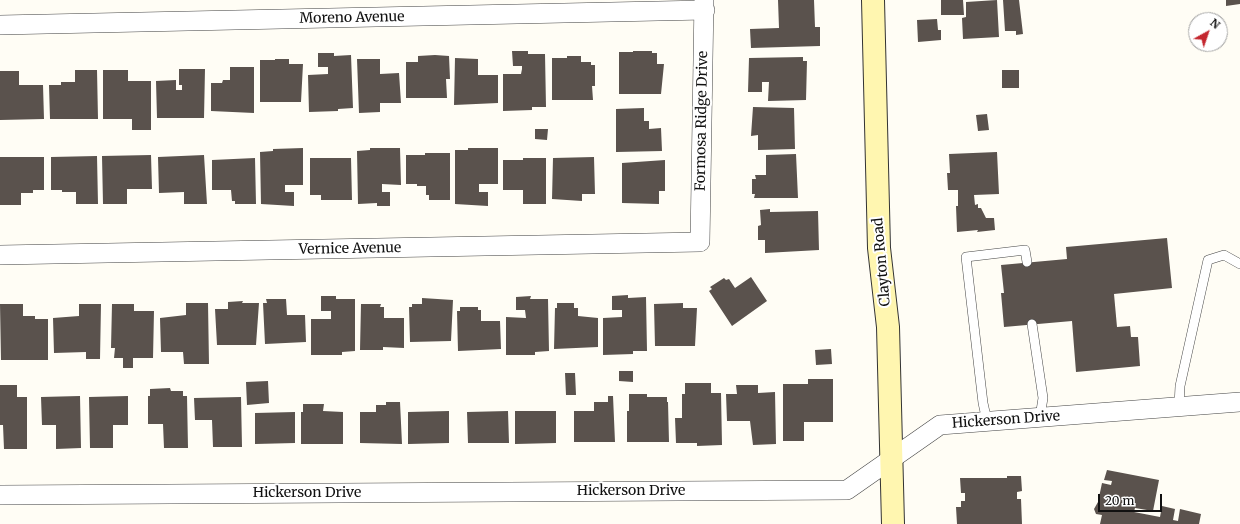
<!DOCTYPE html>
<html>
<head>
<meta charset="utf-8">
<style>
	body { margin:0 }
	#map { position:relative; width:1240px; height:524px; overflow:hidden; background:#fffdf5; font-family:Merriweather,serif }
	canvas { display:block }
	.north { position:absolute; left:1188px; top:12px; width:40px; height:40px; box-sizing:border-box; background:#fff; border:1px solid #a0a0a0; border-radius:50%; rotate:40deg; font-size:11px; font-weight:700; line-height:16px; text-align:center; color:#111 }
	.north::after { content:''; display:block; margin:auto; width:14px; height:18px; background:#c4262e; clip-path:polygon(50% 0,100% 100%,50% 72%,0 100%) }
	.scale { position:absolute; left:1098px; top:494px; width:64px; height:18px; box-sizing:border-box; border:2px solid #111; border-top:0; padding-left:5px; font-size:12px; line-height:14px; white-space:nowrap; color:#111; -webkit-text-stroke:3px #fff; paint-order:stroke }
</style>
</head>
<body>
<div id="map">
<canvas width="1240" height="524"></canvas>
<div class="north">N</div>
<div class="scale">20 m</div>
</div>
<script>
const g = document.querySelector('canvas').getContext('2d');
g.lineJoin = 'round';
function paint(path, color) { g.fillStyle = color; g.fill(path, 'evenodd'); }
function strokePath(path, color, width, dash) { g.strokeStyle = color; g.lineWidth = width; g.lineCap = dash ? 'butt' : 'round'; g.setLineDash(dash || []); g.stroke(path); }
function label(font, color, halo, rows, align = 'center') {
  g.font = font + ' Merriweather,serif'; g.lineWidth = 4; g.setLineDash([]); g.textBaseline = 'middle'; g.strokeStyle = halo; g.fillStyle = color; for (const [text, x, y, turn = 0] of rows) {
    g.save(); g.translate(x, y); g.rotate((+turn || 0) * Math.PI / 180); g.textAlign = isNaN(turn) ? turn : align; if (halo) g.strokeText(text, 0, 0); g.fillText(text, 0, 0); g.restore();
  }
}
const building = new Path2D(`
	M778 0H814L815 27H820V46L751 48 750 29 779 28Z
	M941 0H963L964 15H941Z
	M997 0 999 37 963 39 962 18 966 17V2Z
	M1003 0H1019L1023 34 1016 35V31H1005Z
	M1226 0H1240V4L1226 6Z
	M937 19 938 30H941V40L918 42 917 20Z
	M512 51H528V54H545L546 107H532V110L503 111V74H521L522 69V66H513Z
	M633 51H652V53H657V64H664L661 94H619V52H633Z
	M318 53H334V56L351 55 353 108 338 109V111L309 112 308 75 328 74V67H318Z
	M435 55 449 56 450 79H446L447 98H406V62H418V56Z
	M567 56H581V62H591V65H595V86H592L593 100H552V58H567Z
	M803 57V61H807L806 100 768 101 769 82H762V92H748L749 58Z
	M455 58 478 59V75H498V103L454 105Z
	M275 59H289V64H303L301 102H260V60H275Z
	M357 59H380V74L399 73 401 103H380V112L359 113Z
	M230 67H254V113L211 111V83H222L223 80H230Z
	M179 69H205L204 118H157L156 81 176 80V90H182V85H179Z
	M75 70H97L98 119H50L49 85H61V82H75Z
	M103 70H128V81H151V130H132V119H103Z
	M1002 70H1019V88H1002Z
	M0 71H19V85H43L44 119 0 120Z
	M753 107 794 108 795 149 758 150V135L751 136Z
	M644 108V121H649V129L661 128 662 151 616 152V109Z
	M987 114 989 130 978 131 976 115Z
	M535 129H548L547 140 535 139Z
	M303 148V185H285V192H294V206L261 204 260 152 273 151V149Z
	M370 148H400L401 185 382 184V192H390V206H377V203L358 204 357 151 370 150Z
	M468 148H498V184H479V192H488V206L455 204V150H468Z
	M997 152 999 194 974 195 975 205 978 204V208H981L986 218H994L995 230 977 232 978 230 957 232 956 206H958V190H948L947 173H950L949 154Z
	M425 153H450V200H429V195H426V186H417V184H406V155H425Z
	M796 154 798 198H754L755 194H752V179H756L755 175H766V155Z
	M151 155 152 189H127V204H103L102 156Z
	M204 155 207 204H184V192L159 193 158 157Z
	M97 156 98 204H76V192H62V190H51V157Z
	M0 157H44V190H33V193H21V205H0Z
	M594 157 595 194H582V201L552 199 553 158Z
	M255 158 256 204H235V201H232L231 190H212V160Z
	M310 158H351L352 200H321V195H310Z
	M523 158H546V204H523V190H503V160H523Z
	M665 160V191H659V204L622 203V163Z
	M770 209V212L818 211 819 250 765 253V240H758V226L761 225 760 210Z
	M1167 238 1172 288 1114 294 1117 327 1130 326 1131 337H1138L1140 366 1076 372 1072 321 1004 327 1001 293H1004L1001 265 1067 259 1066 247Z
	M751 277 767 301 732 326 709 291 712 289 710 287 724 278 726 280 729 279 735 288Z
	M628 295V298L646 297 647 351H633V354L603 355V318L622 317V310H612V296Z
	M321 296H336V299H355V351L342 352V355H311V319H331V311H321Z
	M531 296 530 299H548L549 351 535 352V355H506V317L526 318 525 310H516V297Z
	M422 298 453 300 451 341 410 342 409 307H412V304H422Z
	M266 299H286L287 315H305L306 342 265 344 263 303H267Z
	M243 301 242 303H259L256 345H217L215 309H228V302Z
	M186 303H208L209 364H184L183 352H161L160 318 186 315Z
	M557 303H574V308H578V316L598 318V347L554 349 555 308H557Z
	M683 303V308H697L695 346H655L654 304Z
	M0 304H23V316H35V319H48V360H1Z
	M79 304H101L100 359H86V352L54 353 53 318 79 316Z
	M112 304H134V311H154L153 358H133V368H123V358H114L115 348H111Z
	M361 304H381L380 307H384V318H404V348L383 347V350H360Z
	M460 307H478V310H481V321H500L501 349 458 351 457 311H460Z
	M831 349 832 364 816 365 815 350Z
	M619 371H633V382L619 381Z
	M565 373H575L576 395H566Z
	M808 379H833V422H804V441H783V384H808Z
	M268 381 269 403 247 405 246 382Z
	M685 383H711V393H721L722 445 697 446V443H676L675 418H682V394H685Z
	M0 385H17V397H27V449H4L3 425H0Z
	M736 385H758V393L775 392 776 444 753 445 750 421H727L726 394H737Z
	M170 388 171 391H183V396H187L188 448H164L163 424H148V396H150V389Z
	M629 394H647V397H667V402H668L669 442H627V411H629Z
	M80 396 81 448 56 449V425H42L41 397Z
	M128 396V425H113V448H90L89 397Z
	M608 396H613L615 442H574V411H594V402H608Z
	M241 397 242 447H213L212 420H195L194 398Z
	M386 402H400L402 444 360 443V412H376V405H386Z
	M303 404H324L323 411 343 412V444H301V412H303Z
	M449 411V443L408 444V412Z
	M508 411 509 443H468L467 412Z
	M515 411H556V443L515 444Z
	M295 412V443L255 444V413Z
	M1107 470 1159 480 1153 511 1135 508 1134 512 1160 517 1162 506 1175 509 1173 520 1178 521 1180 509 1201 514 1199 524H1100L1102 515 1096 514 1094 509 1098 502 1102 483 1111 485 1112 481 1104 480Z
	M1007 476H1021L1022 491 1017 492V499H1021L1022 524H957L956 507H961V501H965V493H961L960 478H1007Z`);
const lane = new Path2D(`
	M1032 324 1043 398 1040 417
	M1179 406 1180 386 1208 260 1224 255 1240 264
	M987 421 983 403 966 257 1025 250 1027 262`);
const street = new Path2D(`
	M0 25 705 10
	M0 255 700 242 704 0
	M0 495 847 490 940 425 1240 402`);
const secondary = new Path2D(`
	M873 0 879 248 888 327 893 524`);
const streetNames = [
	["Moreno Avenue",352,18,-1],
	["Formosa Ridge Drive",702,121,-89],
	["Vernice Avenue",350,249,-1],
	["Clayton Road",882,262,-95],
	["Hickerson Drive",1006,420,-4],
	["Hickerson Drive",631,491],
	["Hickerson Drive",307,493]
];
paint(building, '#5a524d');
strokePath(lane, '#444', 10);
strokePath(street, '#444', 20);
strokePath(secondary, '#333', 24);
strokePath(lane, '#fff', 9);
strokePath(street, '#fff', 19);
strokePath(secondary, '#fff6b0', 22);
label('14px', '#111', '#fff', streetNames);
</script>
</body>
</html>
